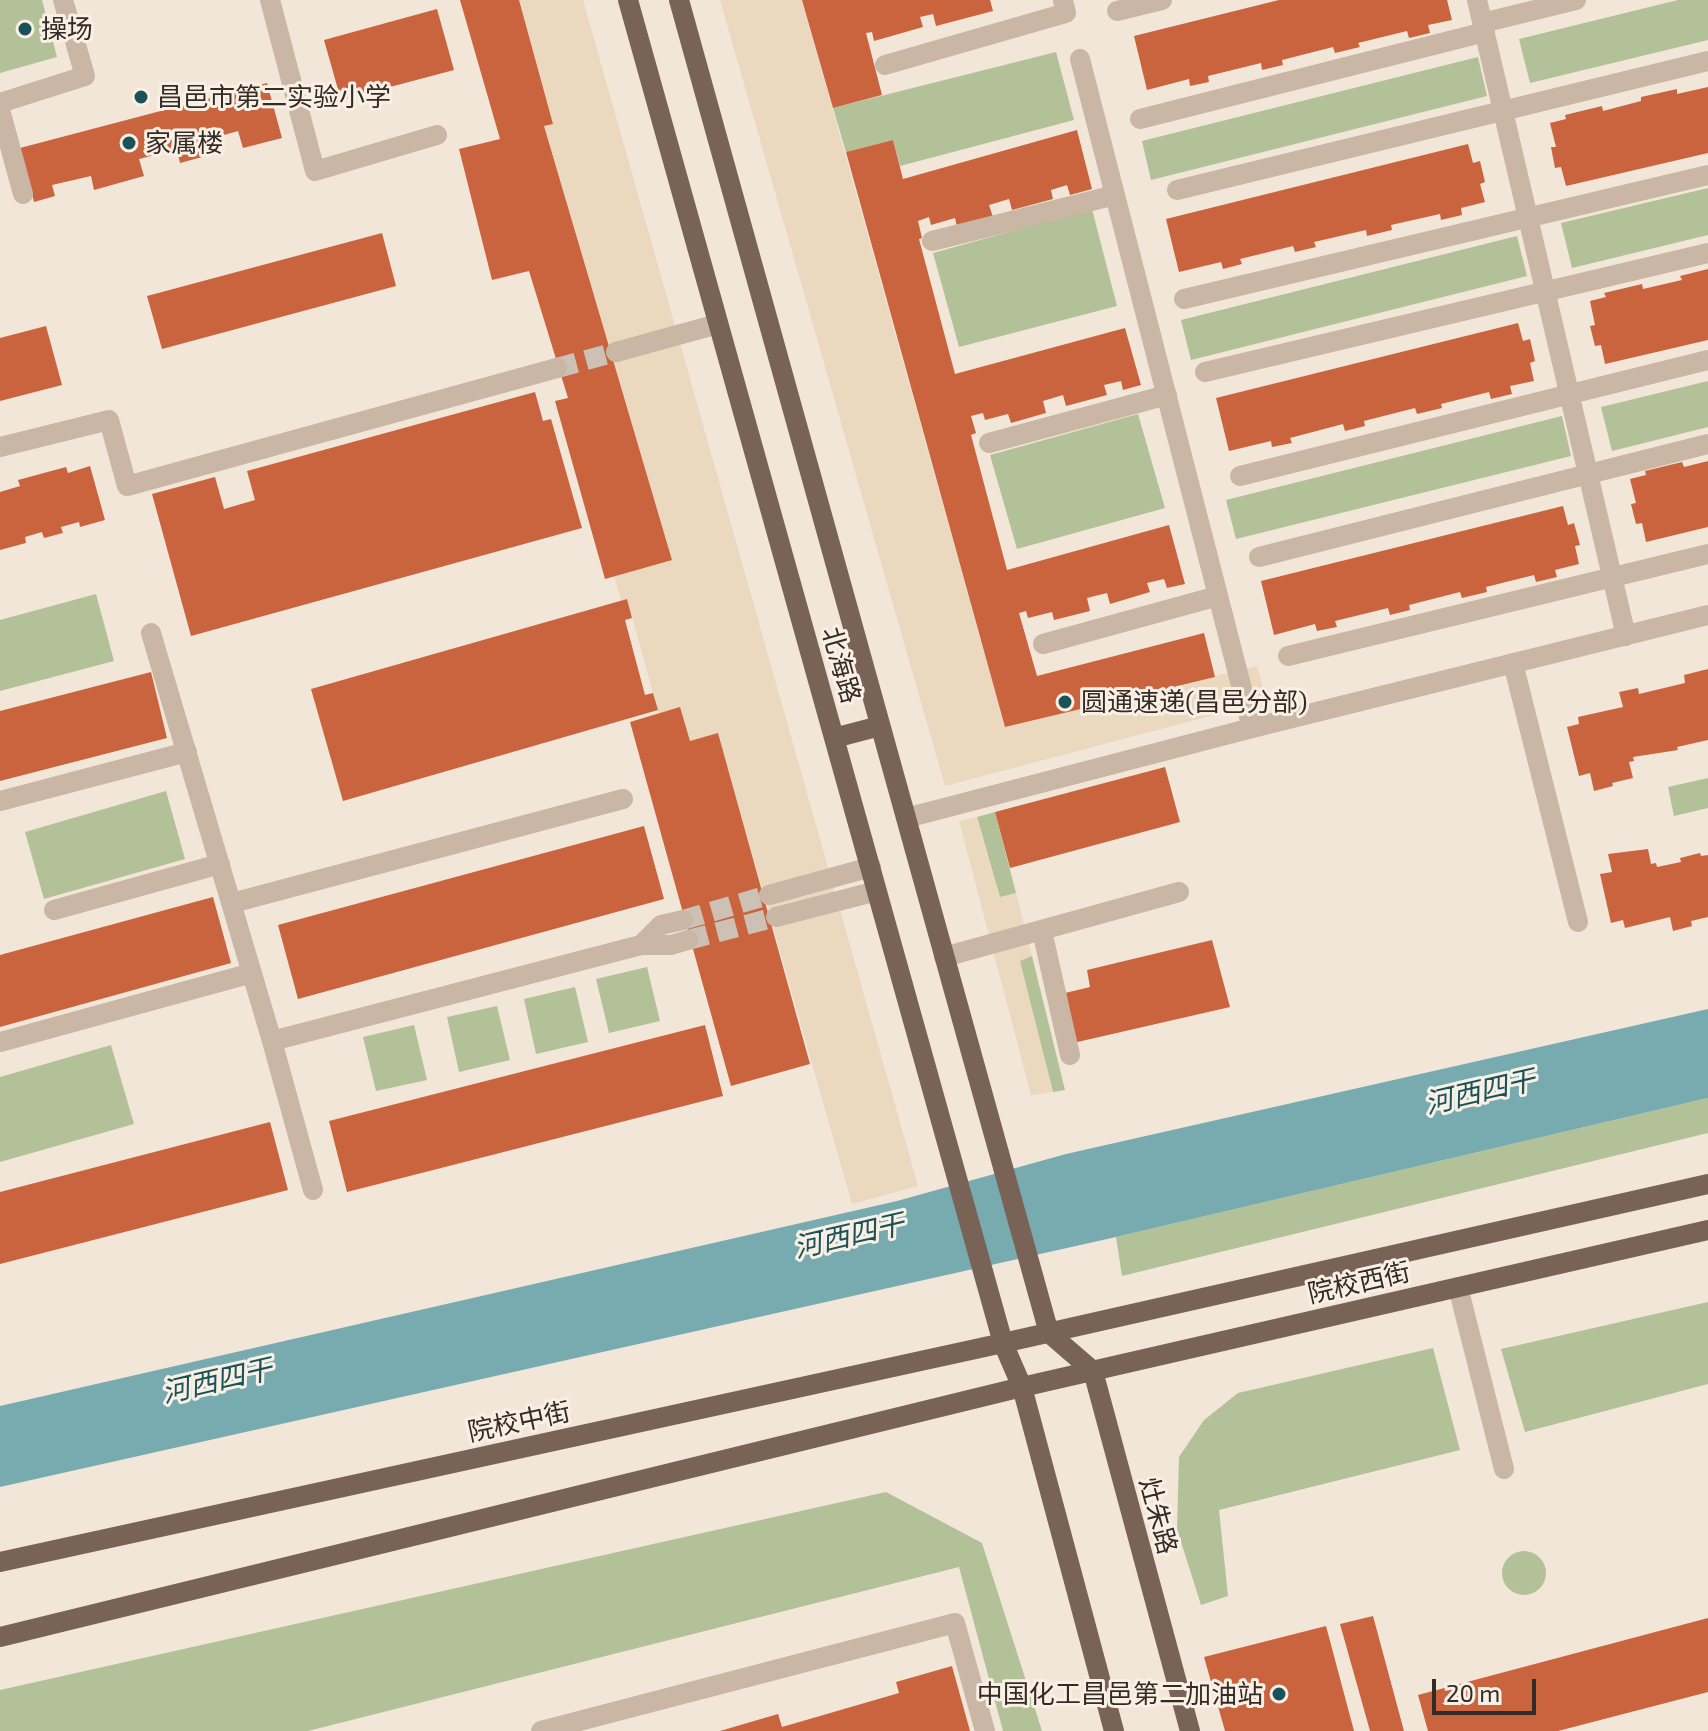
<!DOCTYPE html>
<html>
<head>
<meta charset="utf-8">
<style>
	body { margin:0 }
	#map { position:relative; width:1708px; height:1731px; overflow:hidden; background:#f2e6d8; font-family:"Exo 2",sans-serif }
	canvas { display:block }
	.scale { position:absolute; left:1432px; top:1679px; width:104px; height:36px; box-sizing:border-box; border:4px solid #352b26; border-top:0; padding-left:10px; font-size:24px; line-height:28px; white-space:nowrap; color:#352b26; -webkit-text-stroke:6px #f9f0e5; paint-order:stroke }
</style>
</head>
<body>
<div id="map">
<canvas width="1708" height="1731"></canvas>
<div class="scale">20 m</div>
</div>
<script>
const g = document.querySelector('canvas').getContext('2d');
g.lineJoin = 'round';
function paint(path, color) { g.fillStyle = color; g.fill(path, 'evenodd'); }
function strokePath(path, color, width, dash) { g.strokeStyle = color; g.lineWidth = width; g.lineCap = dash ? 'butt' : 'round'; g.setLineDash(dash || []); g.stroke(path); }
function label(font, color, halo, rows, align = 'center') {
  g.font = font + ' "Exo 2","Noto Sans SC",sans-serif'; g.lineWidth = 6; g.setLineDash([]); g.textBaseline = 'middle'; g.strokeStyle = halo; g.fillStyle = color; for (const [text, x, y, turn = 0] of rows) {
    g.save(); g.translate(x, y); g.rotate((+turn || 0) * Math.PI / 180); g.textAlign = isNaN(turn) ? turn : align; if (halo) g.strokeText(text, 0, 0); g.fillText(text, 0, 0); g.restore();
  }
}
const green = new Path2D(`
	M0 0H42L57 57 0 73Z
	M1678 0H1708V40L1530 83 1519 39Z
	M1056 52 1074 120 900 166 893 140 846 152 833 108Z
	M1478 57 1487 96 1151 180 1142 141Z
	M1708 188V235L1572 268 1561 223Z
	M1092 209 1117 306 959 347 933 253Z
	M1517 236 1527 276 1191 360 1181 320Z
	M1708 381V427L1612 451 1601 407Z
	M1138 414 1165 508 1017 549 990 455Z
	M1562 416 1571 456 1236 539 1226 500Z
	M96 594 114 661 0 691V620Z
	M1708 778V808L1674 816 1668 787Z
	M166 791 185 859 44 899 25 832Z
	M995 812 1016 893 1000 898 977 817Z
	M1032 956 1065 1090 1053 1092 1019 960Z
	M647 967 660 1021 609 1033 596 979Z
	M575 987 588 1042 536 1054 524 999Z
	M497 1006 510 1060 459 1072 447 1017Z
	M414 1025 427 1080 376 1091 363 1037Z
	M111 1045 134 1124 0 1162V1077Z
	M1708 1098V1133L1122 1276 1116 1237Z
	M1708 1302V1384L1525 1432 1501 1349Z
	M1433 1348 1460 1450 1219 1510 1228 1596 1201 1605 1177 1529 1179 1457 1204 1420 1238 1393Z
	M886 1492 982 1543 1042 1731H1003L959 1567 308 1731H0V1690Z
	M1502 1573a22 22 0 1 1 44 0a22 22 0 1 1-44 0Z`);
const plaza = new Path2D(`
	M519 0H583L918 1186 852 1204 718 734 690 741 680 708 659 714 627 599 621 600 614 576 672 559 544 126 553 123Z
	M720 0H802L1005 727 1257 666 1267 701 945 786Z
	M977 817 1000 897 1016 893 1032 956 1020 961 1053 1092 1031 1095 959 821Z`);
const water = new Path2D(`
	M1708 1009V1098L1116 1237 0 1487V1406L897 1201 1066 1154Z`);
const building = new Path2D(`
	M460 0H519L553 124 544 126 672 560 605 579 555 401 568 398 529 271 492 280 459 149 500 139Z
	M802 0H990L993 11 936 26 933 14 920 17 923 27 874 41 872 32 866 33 882 95 833 108Z
	M1279 0H1447L1452 20 1428 25 1430 33 1409 38 1407 31 1358 43 1360 47 1335 53 1333 47 1282 60 1283 65 1262 70 1261 63 1208 76 1209 82 1190 86 1189 79 1147 90 1134 36Z
	M437 9 454 70 341 100 324 40Z
	M267 83 282 138 243 148 238 131 217 137 221 152 180 163 177 149 139 159 144 176 94 190 91 176 52 185 55 196 34 202 20 148Z
	M1708 87V153L1566 186 1561 167 1555 168 1551 147H1556L1550 123 1566 119 1565 115 1602 106 1603 111 1641 101V97L1677 89V94Z
	M1077 130 1092 189 1070 195 1067 185 1051 190 1053 199 1012 210 1009 199 989 205 993 217 957 227 955 218 931 225 929 217 918 221 922 238 919 239 955 374 1125 328 1141 385 1123 390 1121 381 1104 385 1107 395 1066 406 1063 395 1043 401 1046 413 1011 423 1008 414 985 420 983 413 971 416 976 433 971 435 1007 570 1169 525 1185 584 1167 588 1164 579 1147 583 1150 592 1110 604 1107 593 1087 598 1090 611 1054 620 1052 612 1028 618 1026 611 1019 613 1037 676 1204 633 1215 677 1005 727 846 152 893 140 903 179Z
	M1468 144 1473 163 1480 161 1485 182 1480 184 1485 202 1461 208 1462 215 1441 220 1440 214 1391 225 1392 230 1367 236 1366 230 1314 242 1316 247 1295 252 1293 246 1240 259 1242 264 1223 269 1221 262 1179 272 1166 219Z
	M382 233 396 286 162 349 147 296Z
	M1708 269V340L1605 364 1601 345 1595 346 1590 326 1595 325 1590 301 1606 297 1604 293 1642 284 1643 289 1682 280 1680 276Z
	M1518 323 1523 341 1530 339 1535 361 1530 363 1534 381 1510 386 1512 394 1491 399 1489 392 1441 404 1442 408 1417 414 1415 408 1364 421 1365 426 1345 431 1343 424 1290 438 1292 443 1272 447 1271 441 1229 451 1216 398Z
	M46 326 62 385 0 401V338Z
	M535 392 543 421 551 419 582 528 191 636 152 494 215 477 224 509 255 500 247 471Z
	M1708 461V527L1646 542 1642 523 1636 524 1631 504 1636 503 1630 479 1646 475 1645 471 1682 462 1684 467Z
	M90 466 105 520 80 527 79 522 61 527 63 533 44 538 42 532 25 537 26 543 0 550V492L20 486 18 480 66 467 68 473Z
	M1563 506 1568 525 1574 523 1580 545 1575 546 1579 564 1555 570 1557 577 1536 582 1534 575 1486 587 1487 592 1462 598 1460 592 1409 605 1410 610 1390 615 1388 608 1335 621 1337 627 1317 631 1315 624 1274 635 1261 581Z
	M627 599 632 618 625 620 645 695 653 693 658 710 343 801 311 689Z
	M1708 669V740L1677 747 1678 750 1633 757 1634 761 1629 762 1633 778 1612 783 1613 786 1594 791 1590 773 1579 776 1567 727 1579 724 1578 717 1623 707 1619 692 1638 688 1639 694 1685 683 1684 675Z
	M151 672 167 738 0 781V711Z
	M680 707 690 741 718 733 810 1064 731 1086 630 722Z
	M1165 767 1180 822 1010 868 995 812Z
	M644 826 664 899 298 999 278 925Z
	M1648 849 1651 864 1656 863 1657 867 1681 862 1680 858 1700 853 1701 856 1708 855V917L1691 921 1692 926 1673 931 1670 917 1625 928 1623 920 1611 923 1600 874 1612 872 1608 854Z
	M213 897 231 963 0 1027V955Z
	M1212 940 1230 1007 1073 1043 1061 994 1090 987 1087 970Z
	M705 1025 723 1096 347 1192 329 1121Z
	M270 1122 288 1190 0 1264V1192Z
	M1373 1616 1404 1731H1370L1340 1624Z
	M1708 1618V1692L1558 1731H1428L1418 1695Z
	M1326 1626 1354 1731H1225L1204 1657Z
	M952 1666 970 1731H720L778 1714 782 1727 899 1693 896 1682Z`);
const minorTunnel = new Path2D(`
	M557 368 616 352
	M683 920 769 895
	M688 940 776 917`);
const minor = new Path2D(`
	M270 0 315 171 437 135
	M1477 0 1626 636
	M1117 11 1162 0
	M1482 23 1576 0
	M1080 59 1252 728
	M885 65 1066 13 1063 0
	M0 103 85 76 63 0
	M0 110 23 194
	M1140 119 1485 32
	M1177 190 1708 61
	M932 241 1115 195
	M1184 299 1708 175
	M616 352 718 324
	M1205 372 1708 253
	M989 443 1167 395
	M0 447 109 420 127 486 557 368
	M1240 476 1708 360
	M1259 557 1708 444
	M151 633 272 1041 641 945H671L688 940
	M1043 644 1218 596
	M1288 656 1708 554
	M1513 663 1578 922
	M0 801 187 752
	M906 818 1252 728 1708 615
	M769 895 871 867
	M232 903 623 799
	M54 910 220 864
	M776 917 877 891
	M1042 931 1070 1055
	M641 945 661 925 683 920
	M944 957 1179 892
	M272 1041 313 1190
	M0 1042 252 973
	M1458 1287 1504 1469
	M541 1731 955 1623 985 1731`);
const major = new Path2D(`
	M628 0 1003 1343 1022 1387 1114 1731
	M679 0 1049 1333
	M834 738 880 726
	M1049 1333 1093 1371 1190 1731
	M0 1562 1003 1343 1708 1184
	M0 1637 1022 1387 1708 1230`);
const markers = [
	[25,29,8,"#1b5257"],
	[141,97,8,"#1b5257"],
	[129,143,8,"#1b5257"],
	[1065,702,8,"#1b5257"],
	[1279,1694,8,"#1b5257"]
];
const poiNames = [
	["操场",41,29],
	["昌邑市第二实验小学",157,97],
	["家属楼",145,143],
	["圆通速递(昌邑分部)",1081,702],
	["中国化工昌邑第二加油站",1263,1694,"right"]
];
const streetNames = [
	["北海路",841,665,74],
	["院校西街",1359,1283,-13],
	["院校中街",519,1422,-12],
	["灶朱路",1158,1516,75]
];
const waterNames = [
	["河西四干",1480,1092,-13],
	["河西四干",849,1236,-13],
	["河西四干",217,1381,-13]
];
paint(green, '#b2c198');
paint(plaza, '#ead8bf');
paint(water, '#77abaf');
paint(building, '#c9643f');
strokePath(minorTunnel, '#ccc1b4', 20, [20, 10]);
strokePath(minor, '#cab6a4', 20);
strokePath(major, '#786356', 20);
for (const [x, y, r, color] of markers) { const dot = new Path2D(); dot.arc(x, y, r, 0, 2 * Math.PI); g.fillStyle = color; g.fill(dot); strokePath(dot, '#f9f0e5', 3); }
label('26px', '#352b26', '#f9f0e5', poiNames, 'left');
label('26px', '#352b26', '#f9f0e5', streetNames);
label('italic 28px', '#1b5257', '#f9f0e5', waterNames);
</script>
</body>
</html>
